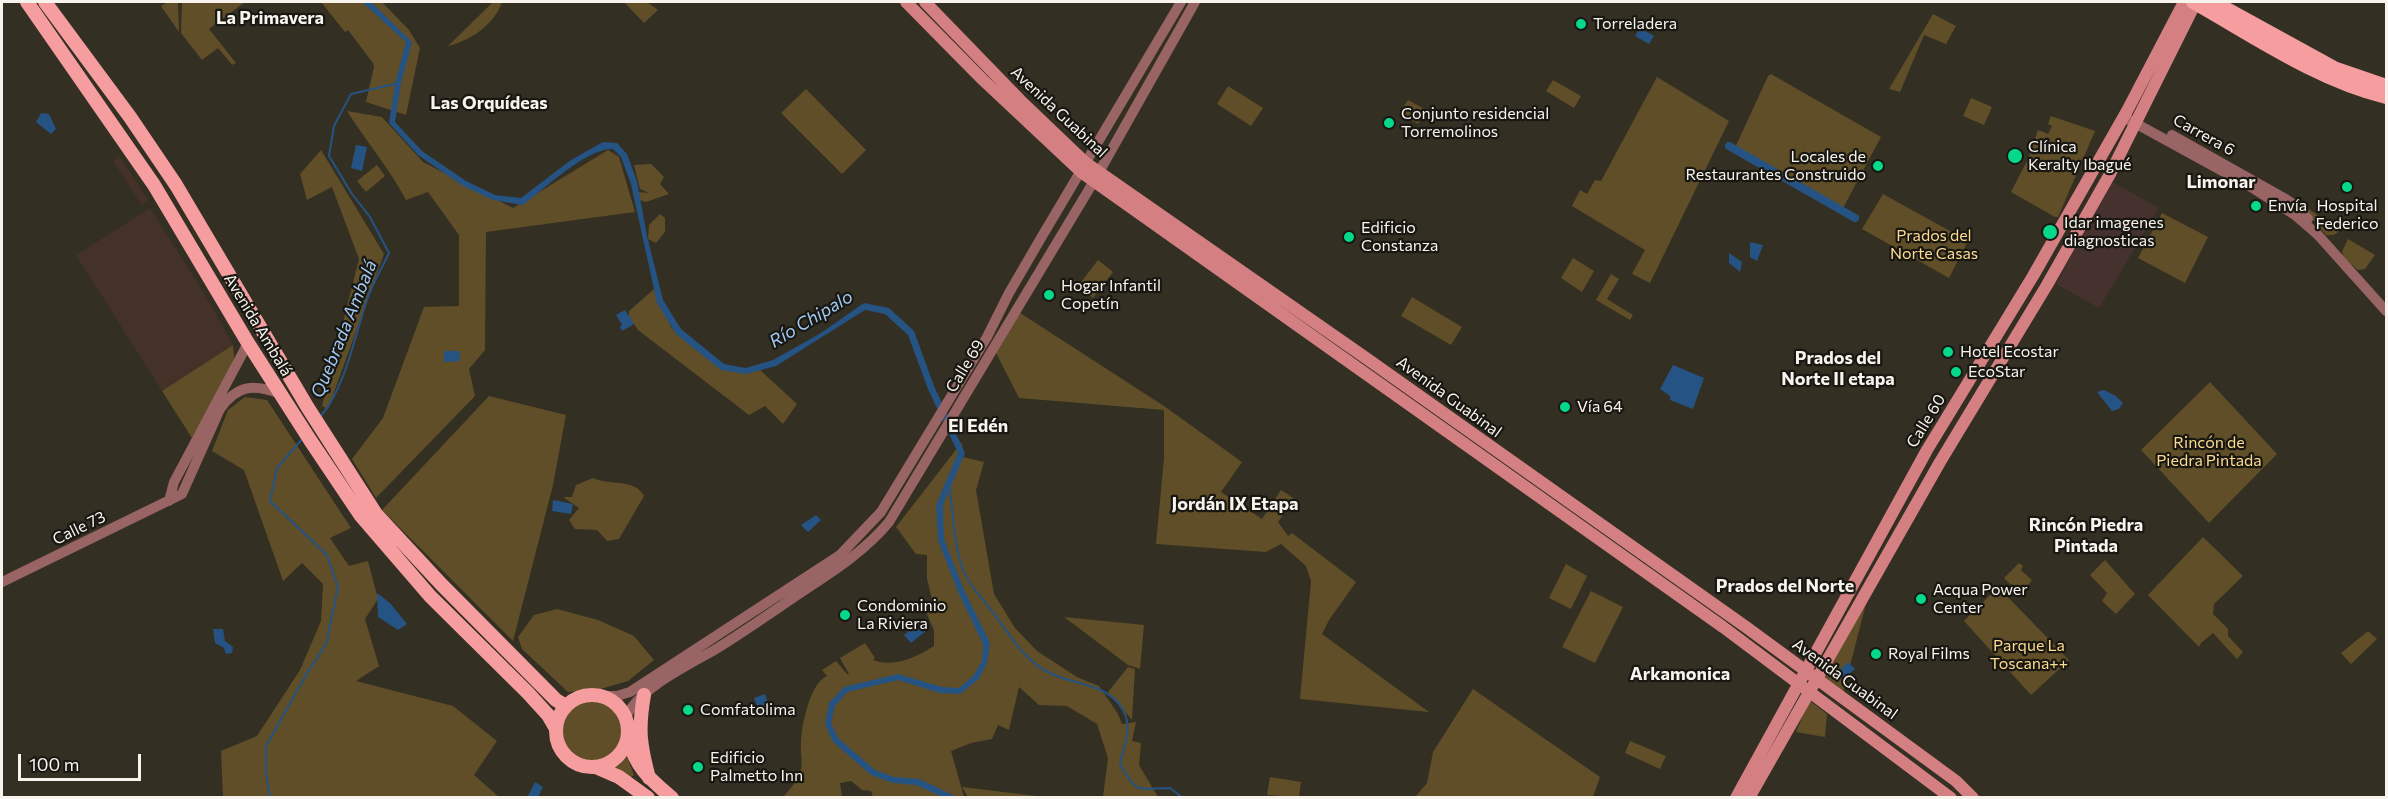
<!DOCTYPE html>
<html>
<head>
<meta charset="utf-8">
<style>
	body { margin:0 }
	#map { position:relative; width:2388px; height:799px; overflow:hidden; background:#342f23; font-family:Commissioner,sans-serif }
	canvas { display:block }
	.frame { position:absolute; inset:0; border:3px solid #f8f4ed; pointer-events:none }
	.scale { position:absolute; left:18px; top:754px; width:123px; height:27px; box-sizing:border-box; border:3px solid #f8f4ed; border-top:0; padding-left:8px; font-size:18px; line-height:21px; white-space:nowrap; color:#f8f4ed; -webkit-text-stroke:4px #191712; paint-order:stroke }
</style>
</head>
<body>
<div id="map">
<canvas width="2388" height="799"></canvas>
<div class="frame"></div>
<div class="scale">100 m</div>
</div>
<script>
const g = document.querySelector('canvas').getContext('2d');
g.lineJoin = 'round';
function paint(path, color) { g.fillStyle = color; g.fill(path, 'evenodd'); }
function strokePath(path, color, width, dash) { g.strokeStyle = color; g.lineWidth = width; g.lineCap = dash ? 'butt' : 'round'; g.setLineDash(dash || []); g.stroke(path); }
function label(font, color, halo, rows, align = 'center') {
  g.font = font + ' Commissioner,sans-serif'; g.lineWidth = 4.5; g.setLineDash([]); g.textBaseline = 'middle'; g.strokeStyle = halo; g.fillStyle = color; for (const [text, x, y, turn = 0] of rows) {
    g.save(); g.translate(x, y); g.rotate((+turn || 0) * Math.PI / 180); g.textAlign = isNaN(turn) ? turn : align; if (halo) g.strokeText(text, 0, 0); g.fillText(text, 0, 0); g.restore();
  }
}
const commercial = new Path2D(`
	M119 155 148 200 142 205 113 161Z
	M150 208 207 298 233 345 162 391 76 255Z`);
const industrial = new Path2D(`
	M2111 181 2159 208 2099 308 2056 284Z`);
const green = new Path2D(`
	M168 2H178L179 32 161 6Z
	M182 2H245L209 29 236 63 232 65 218 48 202 60 181 33Z
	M321 2H382L409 30 420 48 406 115 366 102 374 67 373 63 348 30 345 32Z
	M493 2H502C495 24 470 41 448 46Z
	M624 2H647L658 10 644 23Z
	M1933 14 1956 26 1946 44 1924 35 1900 92 1889 89Z
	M1771 74 1881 137 1843 208 1734 150 1768 76Z
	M1657 77 1729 121 1650 283 1632 274 1645 250 1572 206 1580 190 1587 194 1595 180 1601 181Z
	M1553 80 1581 96 1574 108 1546 91Z
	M1228 86 1263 108 1251 126 1217 104Z
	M806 89 866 150 842 174 781 113Z
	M1971 98 1992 107 1984 125 1963 116Z
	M1408 100 1426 110 1418 124 1399 113Z
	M347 111 382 117 423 162 513 208 608 150 619 157 635 212 486 232 485 350 469 369 475 396 376 498 352 459 383 418 424 307 459 306V235L428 192 406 200C389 168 366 141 347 111Z
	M2051 116 2095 131 2058 217H2055L2011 192 2029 157 2038 130 2048 134 2052 126 2048 124Z
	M321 150 384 254 328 409 322 406 359 259 332 187 307 200 300 174Z
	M651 164 664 177 660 184 669 194 646 202 639 200 638 192 649 193 640 189 634 165Z
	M377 165 385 176 366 192 357 181Z
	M1883 194 1968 241 1949 278 1862 229Z
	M2298 202 2340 230C2336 235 2332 236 2326 235Z
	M2162 213 2208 237 2185 283 2138 258Z
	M660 214 665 218V232L656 243 648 239 649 225Z
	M2348 239 2375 255 2365 269 2358 270 2344 258 2342 252Z
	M1573 258 1594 271 1582 292 1561 278Z
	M1098 260 1113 272 1093 298 1078 286Z
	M1611 274 1619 279 1607 299 1633 315 1630 320 1596 300Z
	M654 289 671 327 721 369 760 370 797 404 783 424 765 406 749 415 638 330 629 317V311Z
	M1412 297 1462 327 1451 345 1401 316Z
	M1017 311 1164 406 1242 462 1221 492 1262 519 1281 490 1295 499 1278 522 1288 536 1292 533 1356 582 1329 620 1322 634 1429 712 1300 699 1311 581 1306 566 1281 544 1266 552 1156 544 1164 458V410L1019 398 993 347Z
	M233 345 234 357 231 368 192 438 162 391Z
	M2210 382 2277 454 2209 523 2141 450Z
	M489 396 566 415 553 485 513 641 382 510Z
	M245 397 267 400 351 528 330 538 349 566 368 561 378 599 365 619 379 666 356 681 453 706 497 741 474 775 499 797H223L221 751 257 736 300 670 321 621 323 584 302 563 283 581 244 470 212 451 228 410Z
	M962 442 963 457 984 462 976 490 994 594 1015 628 1037 651 1077 677 1099 686 1118 714 1122 724 1136 722 1132 741 1141 743 1139 765 1158 797H1103L1108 758 1097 724 1067 706 1039 705 1019 687 1009 730 998 725 992 739 971 743 951 751 964 797H873L871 791 862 790 851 781 840 783 842 797 782 798C789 790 799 780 801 770 803 761 800 751 801 741 802 724 810 683 827 676L822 670 836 661 847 674H849L840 658 865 643 875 658 873 660C895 668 916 657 934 646V630L925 610 933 603 927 579V555L916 554 896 527Z
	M593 478C610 486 635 478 644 496L619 539 607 541 597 530 575 529 569 520 579 508 563 497H572L576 485Z
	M2203 537 2243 576 2214 604 2213 614 2228 629V636L2243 652 2237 659 2213 633 2201 643 2199 647 2148 595Z
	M2105 560 2135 594 2116 614 2102 601 2107 593 2090 575Z
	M2019 563 2023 566 2021 570 2032 580 2021 595 2004 578Z
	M1566 564 1587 576 1571 609 1549 598Z
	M1998 587 2069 660 2031 695 1964 621Z
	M1591 591 1623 607 1595 663 1562 647Z
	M1868 596 1843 693 1822 676Z
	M557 609 598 620 634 636 654 660 628 681 597 690 568 692 522 649 518 637 534 615Z
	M1064 617 1144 625 1140 669 1128 665Z
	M2368 631 2377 639 2351 664 2341 653Z
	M1128 667 1135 669 1132 720 1108 692Z
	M1473 689 1600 777 1593 797H1415L1427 783 1433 752Z
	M1809 700 1827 714 1825 737 1796 732Z
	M562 731a31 31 0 1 1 62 0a31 31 0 1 1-62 0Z
	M1630 741 1666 756 1660 769 1625 753Z
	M627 757 634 775 629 779 611 771Z
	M1270 777 1301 782 1299 797 1267 795Z
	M962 787 1045 797H968Z`);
const water = new Path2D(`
	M362 2H371L412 42 401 83 395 122 422 151 466 181 495 195 521 198 571 160 603 142 617 143 627 154 637 181 647 236 663 300 681 329 724 364 746 368 773 360 821 333 864 303 889 308 914 331 934 386 965 453 943 505 944 539 964 590 990 643 987 663 979 679 960 694 940 693 898 680 847 692 835 706 831 723 838 738 875 770 894 777 919 779 957 797H943L916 785 893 783 871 775 833 742 825 724 829 703 844 687 898 674 942 687 959 688 974 675 982 661 983 644 958 592 938 540 936 505 958 453 928 389 908 335 885 314 865 310 776 366 746 374 721 370 676 334 657 303 631 184 621 157 613 149C587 148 544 189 523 205L493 200 463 186 418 155 389 123 395 84 406 42Z
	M1640 28 1654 36 1649 44 1635 36Z
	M41 113 49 114 56 129 51 134 36 122Z
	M356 145 367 147 362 171 351 168Z
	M1750 242 1763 245 1757 261 1750 257Z
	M1729 253 1742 262 1740 272 1729 263Z
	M625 310 634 324 622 331 620 327 622 325 616 315Z
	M444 351H459L460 361 444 362Z
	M1673 365 1704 378 1693 409 1670 400V396L1660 389Z
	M2104 390 2116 396 2123 403 2119 409 2112 411 2097 392Z
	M553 500 573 504 571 514 552 511Z
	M816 515 821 520 808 532 801 525Z
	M377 593 390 603 407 624 398 630 378 617Z
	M921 622 927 630 911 643 904 635Z
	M213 629H223L225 641 233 647 232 653 226 654 224 648 215 643Z
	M1848 662 1855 669 1843 680 1837 673Z
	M765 694 770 710 760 713 754 698Z
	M535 782 543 787 538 797H529L528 796Z`);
const stream = new Path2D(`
	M320 417C345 389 355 335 367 300 372 284 382 268 389 253L370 217 352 194 329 156 334 126 351 94 395 84
	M950 489C953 516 954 545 963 570 969 586 983 599 992 611 1010 634 1024 662 1052 674 1075 685 1109 684 1123 710 1133 728 1124 746 1120 764 1137 796 1139 788 1170 788L1183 798
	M270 798 266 773V746L306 675 326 644 338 587 327 555 270 501 277 468 303 438`);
const canal = new Path2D(`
	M1729 146 1855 218`);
const tertiary = new Path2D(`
	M2124 117 2248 185 2295 215 2318 235 2386 311
	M2172 135 2284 198 2299 208 2308 219
	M169 501 174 482 248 343
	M2 582 182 494 220 409C238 384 254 384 281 394
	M601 696H617L630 692 840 555 881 512 987 337 1009 293 1041 238 1181 2
	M626 717C639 688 689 665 716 649 745 631 772 612 800 593 832 572 864 552 889 522L1094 181 1195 2`);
const secondary = new Path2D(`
	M906 2 983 80 1081 172 1723 627 1951 798
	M925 2 1020 100 1086 163 1366 358 1746 627 1956 781 1973 798
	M1736 798 1927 450 2033 276 2127 111 2184 2
	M1749 798 1940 462 2047 285 2110 174 2196 2`);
const primary = new Path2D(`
	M27 2 154 185 248 343 310 440 361 516 430 596 528 693 548 715 555 727
	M45 2 130 117 176 185 308 408 376 514 441 584 556 700 566 706
	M2193 2C2255 37 2317 80 2386 97
	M2214 2 2334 68 2386 86
	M556 731a36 36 0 1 1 72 0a36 36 0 1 1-72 0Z
	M644 695C638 729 640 745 649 778
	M628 739C637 769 649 778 672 798
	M596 767 619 777 648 798`);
const markers = [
	[1581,24,6,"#04d98b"],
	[1389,123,6,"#04d98b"],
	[2015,156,8,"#04d98b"],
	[1878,166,6,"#04d98b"],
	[2347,187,6,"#04d98b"],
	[2256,206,6,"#04d98b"],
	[2050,232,8,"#04d98b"],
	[1349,237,6,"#04d98b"],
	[1049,295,6,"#04d98b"],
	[1948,352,6,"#04d98b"],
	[1956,372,6,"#04d98b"],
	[1565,407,6,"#04d98b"],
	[1921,599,6,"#04d98b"],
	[845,615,6,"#04d98b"],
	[1876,654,6,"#04d98b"],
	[688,710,6,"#04d98b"],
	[698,767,6,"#04d98b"]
];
const poiNames = [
	["Torreladera",1593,24],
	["Conjunto residencial",1401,114],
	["Torremolinos",1401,132],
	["Clínica",2028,147],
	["Keralty Ibagué",2028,165],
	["Locales de",1866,157,"right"],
	["Restaurantes Construido",1866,175,"right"],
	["Envía",2268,206],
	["Hospital",2347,206,"center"],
	["Federico",2347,224,"center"],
	["Idar imagenes",2064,223],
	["diagnosticas",2064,241],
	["Edificio",1361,228],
	["Constanza",1361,246],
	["Hogar Infantil",1061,286],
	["Copetín",1061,304],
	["Hotel Ecostar",1960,352],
	["EcoStar",1968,372],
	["Vía 64",1577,407],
	["Acqua Power",1933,590],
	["Center",1933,608],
	["Condominio",857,606],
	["La Riviera",857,624],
	["Royal Films",1888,654],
	["Comfatolima",700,710],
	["Edificio",710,758],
	["Palmetto Inn",710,776]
];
const streetNames = [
	["Avenida Guabinal",1059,112,43],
	["Carrera 6",2204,135,29],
	["Avenida Ambalá",258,325,59],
	["Calle 69",965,366,-59],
	["Avenida Guabinal",1449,397,36],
	["Calle 60",1926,421,-59],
	["Calle 73",79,528,-26],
	["Avenida Guabinal",1845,679,36]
];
const parkNames = [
	["Prados del",1934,236],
	["Norte Casas",1934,254],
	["Rincón de",2209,443],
	["Piedra Pintada",2209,461],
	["Parque La",2029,646],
	["Toscana++",2029,664]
];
const neighbourhoodNames = [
	["La Primavera",270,18],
	["Las Orquídeas",489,103],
	["Limonar",2221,182],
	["Prados del",1838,358],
	["Norte II etapa",1838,379],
	["El Edén",978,426],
	["Jordán IX Etapa",1235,504],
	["Rincón Piedra",2086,525],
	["Pintada",2086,546],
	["Prados del Norte",1785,586],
	["Arkamonica",1680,674]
];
const waterNames = [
	["Río Chipalo",811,319,-31],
	["Quebrada Ambalá",344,329,-68]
];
paint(commercial, '#443229');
paint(industrial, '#45312d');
paint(green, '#5f4e27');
paint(water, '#255383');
strokePath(stream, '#255383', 2);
strokePath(canal, '#255383', 8);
strokePath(tertiary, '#996464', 10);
strokePath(secondary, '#d48082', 12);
strokePath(primary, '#f59d9f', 14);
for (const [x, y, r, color] of markers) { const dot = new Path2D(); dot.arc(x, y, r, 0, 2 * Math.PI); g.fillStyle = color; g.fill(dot); strokePath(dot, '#191712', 2); }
label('16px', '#f8f4ed', '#191712', poiNames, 'left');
label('16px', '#f8f4ed', '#191712', streetNames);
label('16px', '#fddb91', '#191712', parkNames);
label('bold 18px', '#f8f4ed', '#191712', neighbourhoodNames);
label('italic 18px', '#a2c9f4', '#191712', waterNames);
</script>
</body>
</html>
